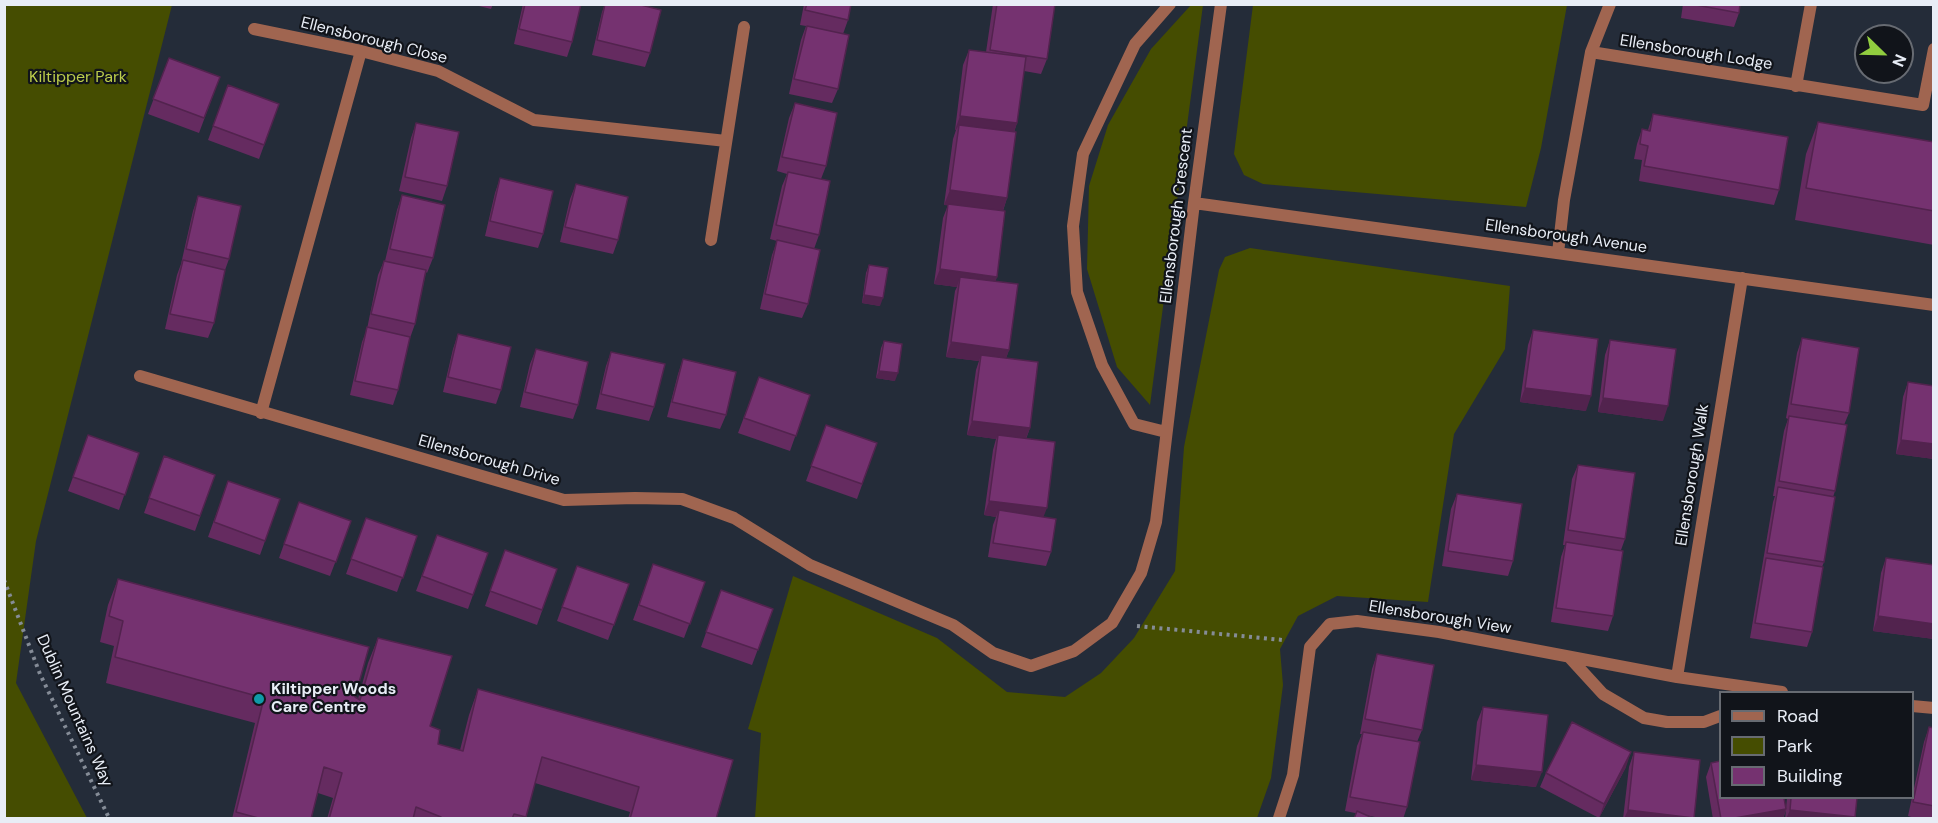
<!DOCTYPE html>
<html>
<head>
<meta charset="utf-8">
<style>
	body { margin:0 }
	#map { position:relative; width:1938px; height:823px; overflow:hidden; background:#242c39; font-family:"DM Sans",sans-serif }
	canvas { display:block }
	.frame { position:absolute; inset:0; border:6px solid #e8edf6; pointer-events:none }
	.legend { position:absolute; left:1719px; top:691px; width:195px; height:108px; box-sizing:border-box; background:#11141a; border:2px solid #676b72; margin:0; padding:8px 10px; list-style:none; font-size:18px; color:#e8edf6 }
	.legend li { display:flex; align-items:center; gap:12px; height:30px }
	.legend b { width:30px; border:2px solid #676b72 }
	.north { position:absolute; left:1854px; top:24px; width:60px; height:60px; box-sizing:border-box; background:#11141a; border:2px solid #676b72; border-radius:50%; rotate:113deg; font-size:16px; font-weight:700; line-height:24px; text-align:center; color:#e8edf6 }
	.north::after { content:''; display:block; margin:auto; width:21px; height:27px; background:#91cd3f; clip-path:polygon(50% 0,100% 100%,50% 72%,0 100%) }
</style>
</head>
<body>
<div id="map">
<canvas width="1938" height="823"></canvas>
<div class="frame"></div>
<ul class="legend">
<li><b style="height:8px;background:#a06550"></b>Road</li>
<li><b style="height:16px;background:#454d01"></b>Park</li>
<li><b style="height:16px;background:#753270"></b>Building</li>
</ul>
<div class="north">N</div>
</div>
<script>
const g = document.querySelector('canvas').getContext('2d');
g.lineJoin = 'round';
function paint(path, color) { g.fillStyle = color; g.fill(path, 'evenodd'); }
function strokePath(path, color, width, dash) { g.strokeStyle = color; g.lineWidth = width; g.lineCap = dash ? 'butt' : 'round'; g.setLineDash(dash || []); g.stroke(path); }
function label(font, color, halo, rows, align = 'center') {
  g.font = font + ' "DM Sans",sans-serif'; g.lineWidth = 4.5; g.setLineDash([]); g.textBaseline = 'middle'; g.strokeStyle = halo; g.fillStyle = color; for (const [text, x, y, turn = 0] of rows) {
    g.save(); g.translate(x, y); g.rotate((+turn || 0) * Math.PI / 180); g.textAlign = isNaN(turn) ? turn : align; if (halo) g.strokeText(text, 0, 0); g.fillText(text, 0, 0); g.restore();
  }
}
const green = new Path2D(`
	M5 4 172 5 36 541 16 683 87 818H5Z
	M1191 5H1203L1150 405 1117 367 1087 269 1089 186 1108 125 1151 49Z
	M1253 5H1567L1541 148 1526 207 1263 184 1244 175 1234 154Z
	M1250 248 1510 286 1505 349 1454 434 1428 602 1337 596 1298 616 1280 649 1283 685 1271 778 1257 818H755L761 733 748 729 793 576 937 638 1007 692 1065 697 1101 673 1134 638 1175 571 1184 447 1219 270 1225 257Z`);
const path = new Path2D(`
	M4 580 40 674 109 818
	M1137 626 1283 640`);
const minor = new Path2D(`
	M254 29 361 51 438 71 534 120 726 141
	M1591 52 1923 105 1934 49
	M1796 86 1811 4
	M1194 203 1934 305
	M711 240 744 27
	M1558 253 1564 200 1591 52 1610 4
	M140 376 564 500 635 498 682 499 734 518 810 565 953 625 993 653 1031 666 1074 651 1112 623 1141 573 1156 522 1194 203 1221 4
	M261 413 361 51
	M1166 432 1134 424 1102 365 1077 292 1073 226 1083 154 1135 44 1170 4
	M1570 658 1603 694 1644 718 1667 722H1704L1720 716
	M1677 677 1742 278
	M1912 706 1934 708
	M1279 818 1293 775 1310 647 1330 624 1357 621 1439 632 1677 677 1782 692`);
const wall = new Path2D(`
	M471 4H493L491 9Z
	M523 4H581L572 42 567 57 514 44Z
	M605 4H637L650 53 645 67 592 55 602 12Z
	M804 4H851L848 20 843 34 838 89 832 103 789 94 801 40 806 26 800 25Z
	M993 4H1055L1047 59 1041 74 1024 71 1017 123 1014 132 1007 198 1003 211 997 277 995 281 1009 350 1006 358 1030 428 1026 439 1051 552 1046 566 988 557 993 525 996 517 984 515 993 450 996 439 967 435 976 370 979 361 946 357 955 291 957 287 934 284 943 218 948 205H944L953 139 956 130H955L963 65 969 50 986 52Z
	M1683 4H1740L1739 13 1734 27 1681 18Z
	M169 58 220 77 199 133 148 114Z
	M228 85 279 104 259 159 208 140Z
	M795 103 826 166 821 179 819 235 814 249 808 304 802 318 760 309 772 255 777 241 770 239 782 186 787 174 777 171 789 118Z
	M1653 114 1779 190 1774 205 1639 181 1642 160 1634 159 1637 144 1642 129 1648 130Z
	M1818 122 1934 142V245L1795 220 1806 154Z
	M416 123 447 186 442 201 399 191 411 138Z
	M500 178 543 234 538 248 485 236 495 193Z
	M576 184 618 240 613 254 560 242 570 199Z
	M402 195 433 258 427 273 426 272 415 324 410 338 398 390 393 405 350 395 362 342 367 329 378 275 384 261H385L397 210Z
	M198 196 229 259 225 270 214 323 208 338 165 329 177 275 181 264 193 211Z
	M869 265 880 306 862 303 866 273Z
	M1533 330 1586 411 1520 402 1528 345Z
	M458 334 501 390 496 404 443 392 453 349Z
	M1802 338 1849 413 1844 425 1835 491 1833 497 1824 562 1822 567 1812 632 1807 647 1750 638 1773 502 1775 496H1773L1784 431 1788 419 1786 418 1797 353Z
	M1610 340 1663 421 1598 412 1605 355Z
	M884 341 895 381 876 378 881 348Z
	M536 349 578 405 573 419 520 407 530 364Z
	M611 352 654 407 649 421 596 409 606 366Z
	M683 359 726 415 720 429 667 417 678 374Z
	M759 377 810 395 790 451 738 433Z
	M1908 382 1934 386V459L1896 454 1903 397Z
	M826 425 877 443 857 499 806 481Z
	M88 435 139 453 119 510 68 491Z
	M164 456 215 475 195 531 144 513Z
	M1578 465 1625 539 1621 550 1613 616 1608 631 1551 622 1561 557 1565 545H1563L1572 479Z
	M228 481 280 499 260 555 208 537Z
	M1457 494 1513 561 1508 576 1442 566 1451 509Z
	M299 502 351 521 330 576 279 558Z
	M366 518 417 536 397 592 346 574Z
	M437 535 488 553 468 609 416 591Z
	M505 550 557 569 537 625 485 606Z
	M1886 558 1934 565V639L1873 631 1881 573Z
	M653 564 705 582 684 638 633 620Z
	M577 566 629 584 608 640 557 621Z
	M118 579 358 699 368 663 378 638 430 726 438 744 460 750 469 715 478 689 716 819H628L630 812 535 783 525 819H327L333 798 318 793 311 819H232L255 723 106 683 114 646 100 642 108 605Z
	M721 590 773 609 752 665 701 647Z
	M1377 654 1422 730 1417 742 1407 807 1403 819H1385L1345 811 1357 746 1362 734H1360L1372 669Z
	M1483 707 1536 787 1471 780 1477 722Z
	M1929 727 1934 728V819H1918L1908 816 1924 742Z
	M1634 752 1700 760 1693 819H1623L1629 767Z
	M1711 763 1786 808 1787 798H1857L1855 819H1785L1786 810 1783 819H1713L1706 777Z
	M1626 767 1599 818 1540 787 1546 773Z`);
const shadedWall = new Path2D(`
	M960 116 1017 123 1012 138 959 125 956 130H955Z
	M950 190 1007 198 1002 213 944 205Z
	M940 269 997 277 992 292 960 277 957 287 934 284Z
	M864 295 883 298 880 306 862 303Z
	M951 342 1009 350 1004 365 981 355 979 361 946 357Z
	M879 371 898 373 895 381 876 378Z
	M1525 388 1591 396 1586 411 1520 402Z
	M1603 398 1668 406 1663 421 1598 412Z
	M972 421 1030 428 1024 443 998 435 996 439 967 435Z
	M1901 440 1934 444V459L1896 454Z
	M989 501 1047 508 1041 523 999 510 996 517 984 515Z
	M1878 616 1934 624V639L1873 631Z
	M1631 752 1626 767 1599 818 1604 804Z
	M1476 765 1542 772 1536 787 1471 780Z
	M1786 809 1783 819H1729Z
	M1628 810 1694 818 1693 819H1624Z
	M1790 810 1855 817V819H1786Z`);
const building = new Path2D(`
	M525 4H581L572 42 519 29Z
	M605 4H637L661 10 650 53 597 40Z
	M807 4H851L848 20 805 10Z
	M997 4H1055L1047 59 990 50Z
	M1691 4H1740L1739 13Z
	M807 26 849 35 838 89 794 79Z
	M969 50 1026 57 1017 123 960 116Z
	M169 58 220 77 204 118 153 99Z
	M228 85 279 104 264 145 213 126Z
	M795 103 837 113 826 166 782 157Z
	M1653 114 1788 137 1779 190 1644 166 1648 146 1640 144 1642 129 1650 131Z
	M1818 122 1934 142V211L1806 188Z
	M416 123 459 132 447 186 405 177Z
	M959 125 1016 132 1007 198 950 190Z
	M788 172 830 181 819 235 776 225Z
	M500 178 553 191 543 234 490 221Z
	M576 184 628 197 618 240 565 227Z
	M402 195 445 205 433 258 390 249Z
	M198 196 241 206 229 259 186 249Z
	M948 204 1005 211 997 277 940 269Z
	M777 240 820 250 808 304 765 294Z
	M183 260 225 270 214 323 170 314Z
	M384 261 426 270 415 324 371 314Z
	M869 265 888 268 883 298 864 295Z
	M960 277 1018 284 1009 350 951 342Z
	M367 327 410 337 398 390 355 381Z
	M1533 330 1598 339 1591 396 1525 388Z
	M458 334 511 347 501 390 448 377Z
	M1802 338 1859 348 1849 413 1791 404Z
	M1610 340 1676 349 1668 406 1603 398Z
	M884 341 902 344 898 373 879 371Z
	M536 349 588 362 578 405 525 392Z
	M611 352 665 364 654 407 601 394Z
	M981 355 1038 362 1030 428 972 421Z
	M683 359 736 372 726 415 672 402Z
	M759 377 810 395 796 436 744 418Z
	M1908 382 1934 386V444L1901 440Z
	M1789 416 1847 425 1835 491 1779 481Z
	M826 425 877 443 862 484 811 466Z
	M88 435 139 453 125 495 73 477Z
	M998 435 1055 442 1047 508 989 501Z
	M164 456 215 475 200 516 149 498Z
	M1578 465 1635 473 1625 539 1568 530Z
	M228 481 280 499 265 541 214 522Z
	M1778 487 1835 497 1824 562 1767 553Z
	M1457 494 1522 504 1513 561 1448 551Z
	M299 502 351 521 336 562 284 544Z
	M999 510 1056 519 1051 552 993 543Z
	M366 518 417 536 403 578 351 559Z
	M437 535 488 553 473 595 422 576Z
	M1566 542 1623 551 1613 616 1556 608Z
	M505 550 557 569 542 610 490 591Z
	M1766 558 1823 567 1812 632 1755 623Z
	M1886 558 1934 565V624L1878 616Z
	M653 564 705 582 690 624 639 605Z
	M577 566 629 584 614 625 562 607Z
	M118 579 369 647 355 697 360 700 378 638 452 656 430 726 440 730 438 744 463 751 478 689 733 760 716 819H630L639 787 542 757 526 817 514 814 512 819H440L441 817 416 807 413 819H329L342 773 324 767 311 819H262L236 812 264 698 115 657 123 621 109 616Z
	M721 590 773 609 758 650 706 632Z
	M1377 654 1434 665 1422 730 1365 719Z
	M1483 707 1548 715 1542 772 1476 765Z
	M1572 722 1631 752 1604 804 1546 773Z
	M1929 727 1934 728V806L1913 802Z
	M1363 732 1420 742 1407 807 1350 797Z
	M1634 752 1700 760 1694 818 1628 810Z
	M1720 761V798H1784L1786 809 1729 819H1721L1711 763Z
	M1791 798H1857L1855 817 1790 810Z
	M1357 811 1375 819H1354Z`);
const markers = [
	[259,699,6,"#0f9aa8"]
];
const streetNames = [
	["Ellensborough Close",374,41,14],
	["Ellensborough Lodge",1696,53,9],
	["Ellensborough Crescent",1177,216,-83],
	["Ellensborough Avenue",1566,237,8],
	["Ellensborough Drive",489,461,16],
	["Ellensborough Walk",1693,475,-81],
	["Ellensborough View",1440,618,9],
	["Dublin Mountains Way",74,711,66]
];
const parkNames = [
	["Kiltipper Park",78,78]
];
const poiNames = [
	["Kiltipper Woods",271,690],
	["Care Centre",271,708]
];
paint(green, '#454d01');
strokePath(path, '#858c97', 4, [3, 4.5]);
strokePath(minor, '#a06550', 12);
paint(wall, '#652b60');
paint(shadedWall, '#52234e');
paint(building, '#753270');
strokePath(building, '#52234e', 1.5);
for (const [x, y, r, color] of markers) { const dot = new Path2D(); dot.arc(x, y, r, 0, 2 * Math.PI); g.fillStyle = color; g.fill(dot); strokePath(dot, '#11141a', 2); }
label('16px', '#e8edf6', '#11141a', streetNames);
label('16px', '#bdce4c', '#11141a', parkNames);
label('bold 16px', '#e8edf6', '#11141a', poiNames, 'left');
</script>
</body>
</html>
